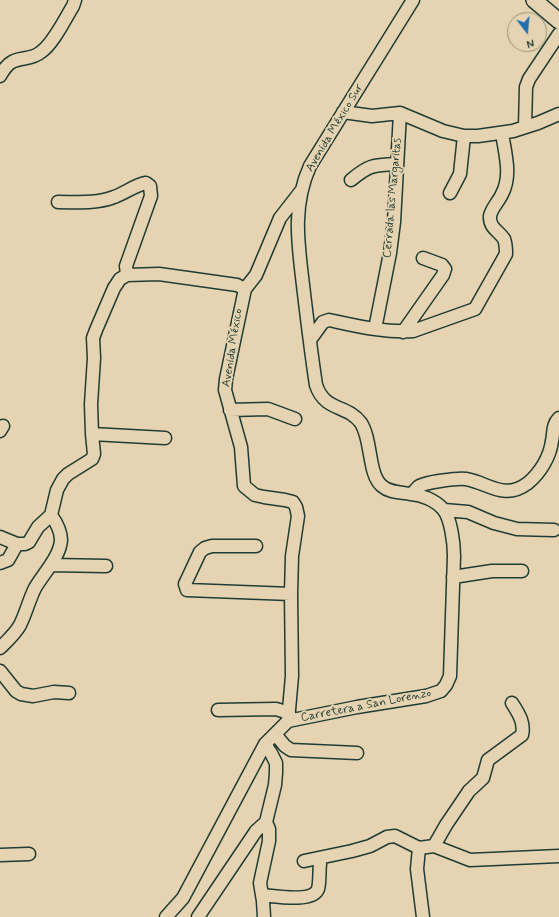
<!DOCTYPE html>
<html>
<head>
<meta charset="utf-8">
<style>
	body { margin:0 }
	#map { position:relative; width:559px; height:917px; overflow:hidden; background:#e6d3b1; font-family:Mynerve,sans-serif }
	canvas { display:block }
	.north { position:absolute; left:507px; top:12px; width:40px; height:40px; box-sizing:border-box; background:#e6d3b1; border:1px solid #96977f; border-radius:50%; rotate:164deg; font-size:11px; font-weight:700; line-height:16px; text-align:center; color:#1f3d34 }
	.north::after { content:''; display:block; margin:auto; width:14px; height:18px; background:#1f6fb2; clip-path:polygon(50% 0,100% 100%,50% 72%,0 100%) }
</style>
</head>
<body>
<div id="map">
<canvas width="559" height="917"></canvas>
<div class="north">N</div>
</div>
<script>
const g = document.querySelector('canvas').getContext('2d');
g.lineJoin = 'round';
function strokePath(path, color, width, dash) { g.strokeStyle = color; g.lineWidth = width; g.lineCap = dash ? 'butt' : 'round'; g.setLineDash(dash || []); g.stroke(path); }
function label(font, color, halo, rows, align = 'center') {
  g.font = font + ' Mynerve,sans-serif'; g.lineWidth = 4; g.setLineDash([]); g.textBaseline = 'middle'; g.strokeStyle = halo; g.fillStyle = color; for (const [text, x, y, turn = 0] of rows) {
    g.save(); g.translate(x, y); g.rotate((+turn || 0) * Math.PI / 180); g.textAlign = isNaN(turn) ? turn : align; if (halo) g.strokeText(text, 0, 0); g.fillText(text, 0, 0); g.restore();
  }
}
const minor = new Path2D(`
	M0 76C3 71 6 65 12 62 20 57 32 60 41 52 53 44 65 19 73 6L75 0
	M343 112 372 116 400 113 443 131 464 136H478L513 131 538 123 559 114
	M525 127 526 87 529 79 559 34
	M351 180C369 165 373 165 397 164
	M450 193 460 174 464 136
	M58 202C77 202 96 204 114 197 125 193 135 185 146 183L150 186 151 196 126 266 127 275
	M375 329 390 253 394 222 400 113
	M403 332 443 275 445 269 442 265 423 258
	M310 340 323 322 329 320C357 326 385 333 413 331L475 309 506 254C506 249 506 244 504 239 499 231 489 228 490 216 491 209 499 201 502 194 512 175 505 154 502 133
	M230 410 268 409 295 419
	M0 431 3 426
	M92 434 165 438
	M412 494C414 492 416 489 418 487 424 482 458 478 466 479 489 483 504 501 528 483 540 473 550 457 552 441 554 432 552 425 559 418
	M444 510 468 512 494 523 517 529 554 530
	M0 537 17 544H25L29 542 38 527 51 515
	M256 546H212L205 548 200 552 185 584 187 590 291 594
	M0 563 8 560 17 544
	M51 565 106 566
	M453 577 492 571H522
	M0 648C7 641 15 634 20 625 26 613 29 600 35 588 43 574 60 557 61 540 61 531 56 522 51 515L57 490 63 479 68 474 92 459 94 454 92 434 91 404 94 358 93 338 96 330 114 288 120 279 127 275 159 274 237 285 245 289
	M0 671 16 691 21 694 33 696 54 692 69 693
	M218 710 276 709 289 713
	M288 721 292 676 291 594 292 556 298 516 296 507 293 502 285 500 264 497 255 495 244 486 241 447 225 390 226 379 245 289 256 275 280 218 301 191
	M275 734 285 746 291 750 357 753
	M434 846 446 825 469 791 483 778 488 760 522 735C525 722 518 713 512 703
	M419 848 417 869 423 917
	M0 855 29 854
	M304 861 352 851 370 846 387 837 395 836 419 848 434 846 470 860 559 856
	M262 895C274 896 313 903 318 889 320 882 319 872 320 864
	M166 917 183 898 265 744 288 721 357 707 426 696 441 691 446 685 450 676 454 556C454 544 451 518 443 509 435 500 422 495 411 494 400 492 390 493 382 486 368 475 372 440 361 423 347 404 325 412 316 385 311 352 307 319 303 285 298 243 292 206 310 166L413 0
	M198 917 256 831 266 822
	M264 917 263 901 260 883 269 841V829L266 822 275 785 276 773V763L271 753 265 744`);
const major = new Path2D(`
	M534 0 559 21`);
const streetNames = [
	["Avenida México Sur",335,128,-59],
	["Cerrada las Margaritas",393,198,-85],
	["Avenida México",233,348,-81],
	["Carretera a San Lorenzo",366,706,-11]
];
strokePath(minor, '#1f3d34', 15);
strokePath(major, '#1f3d34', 18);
strokePath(minor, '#e6d3b1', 12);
strokePath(major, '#e6d3b1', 15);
label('12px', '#1f3d34', '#e6d3b1', streetNames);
</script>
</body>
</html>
